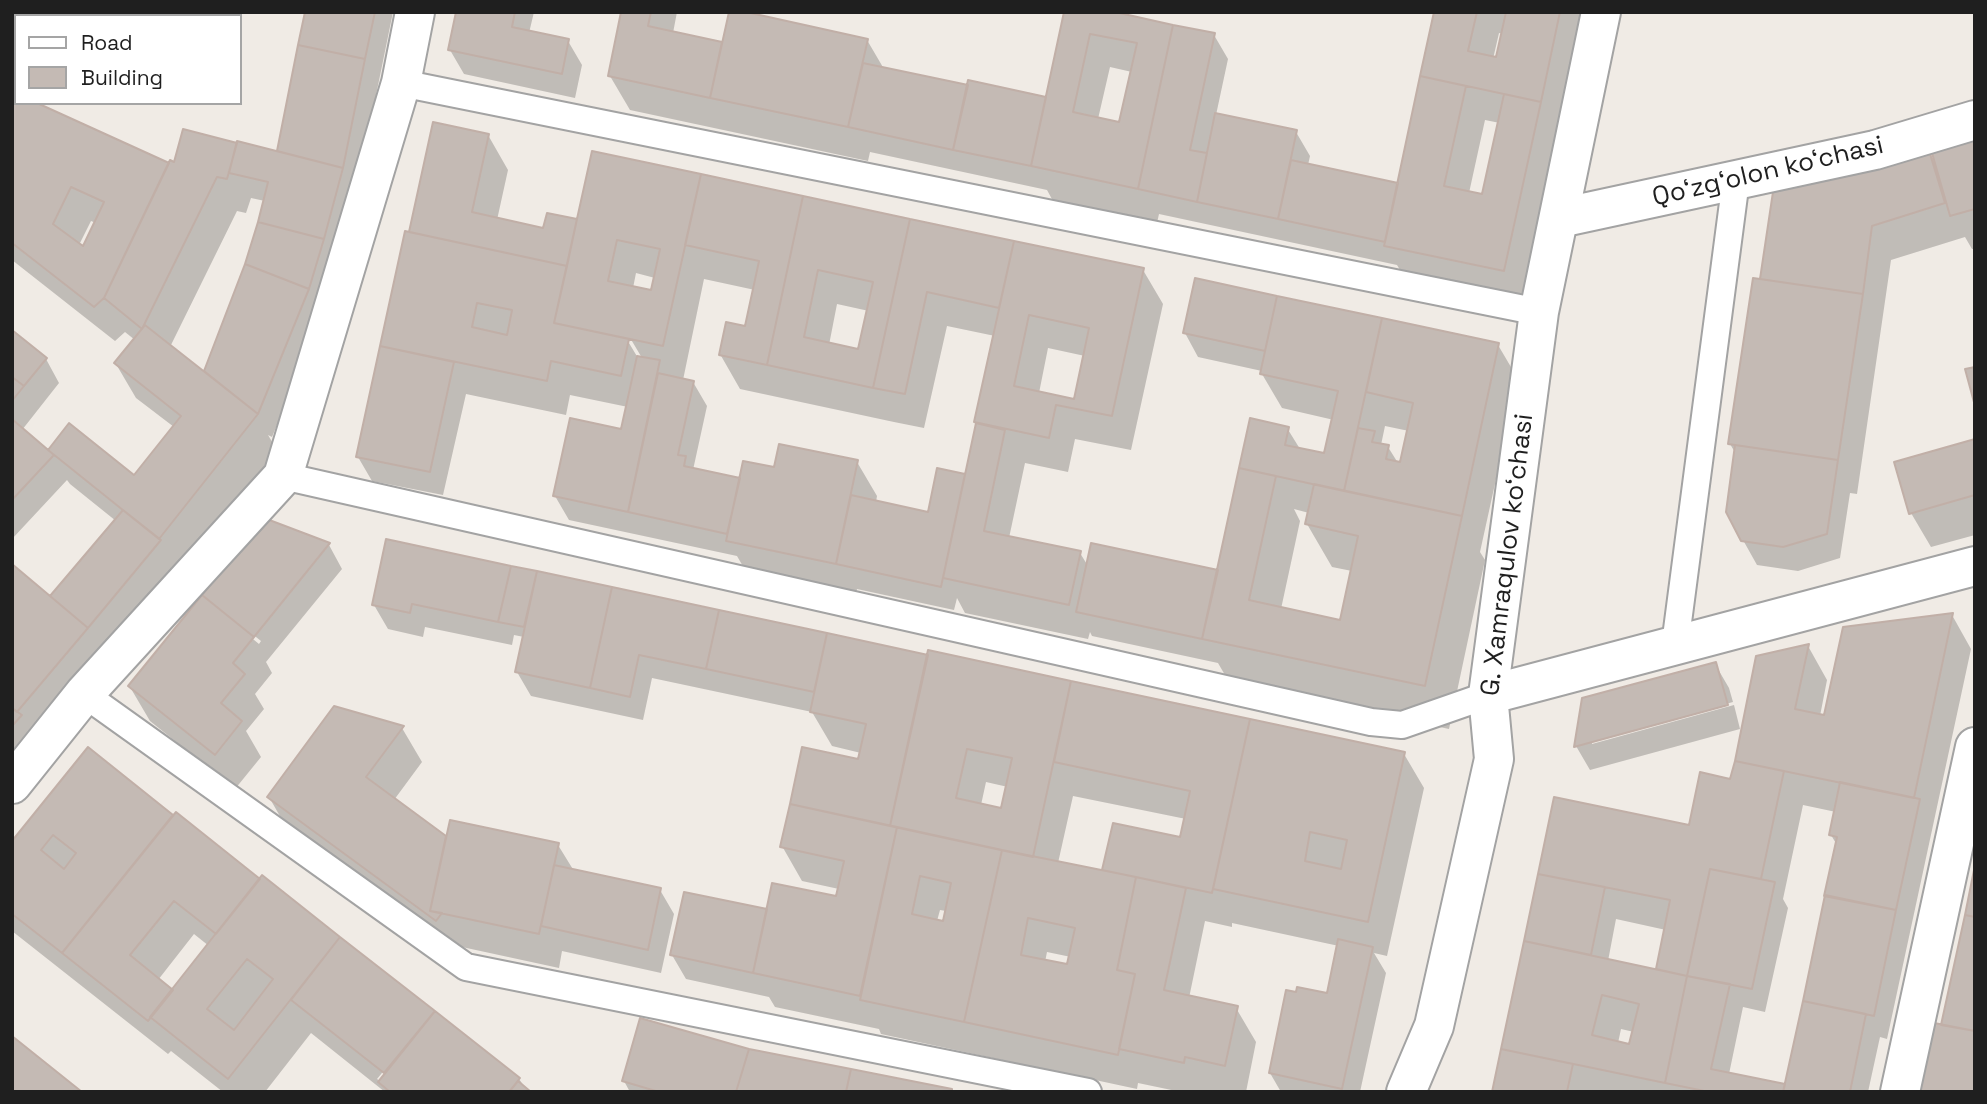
<!DOCTYPE html>
<html>
<head>
<meta charset="utf-8">
<style>
	body { margin:0 }
	#map { position:relative; width:1987px; height:1104px; overflow:hidden; background:#f0ebe5; font-family:"Space Grotesk",sans-serif }
	canvas { display:block }
	.frame { position:absolute; inset:0; border:14px solid #1f1f1f; pointer-events:none }
	.legend { position:absolute; left:14px; top:14px; width:228px; height:91px; box-sizing:border-box; background:#fff; border:2px solid #a5a5a5; margin:0; padding:9px 12px; list-style:none; font-size:21px; color:#1f1f1f }
	.legend li { display:flex; align-items:center; gap:14px; height:35px }
	.legend b { width:35px; border:2px solid #a5a5a5 }
</style>
</head>
<body>
<div id="map">
<canvas width="1987" height="1104"></canvas>
<div class="frame"></div>
<ul class="legend">
<li><b style="height:9px;background:#fff"></b>Road</li>
<li><b style="height:19px;background:#c4bab4"></b>Building</li>
</ul>
</div>
<script>
const g = document.querySelector('canvas').getContext('2d');
g.lineJoin = 'round';
function paint(path, color) { g.fillStyle = color; g.fill(path, 'evenodd'); }
function strokePath(path, color, width, dash) { g.strokeStyle = color; g.lineWidth = width; g.lineCap = dash ? 'butt' : 'round'; g.setLineDash(dash || []); g.stroke(path); }
function label(font, color, halo, rows, align = 'center') {
  g.font = font + ' "Space Grotesk",sans-serif'; g.lineWidth = 7; g.setLineDash([]); g.textBaseline = 'middle'; g.strokeStyle = halo; g.fillStyle = color; for (const [text, x, y, turn = 0] of rows) {
    g.save(); g.translate(x, y); g.rotate((+turn || 0) * Math.PI / 180); g.textAlign = isNaN(turn) ? turn : align; if (halo) g.strokeText(text, 0, 0); g.fillText(text, 0, 0); g.restore();
  }
}
const shadow = new Path2D(`
	M12 12H102L106 16H16V73L12 77Z
	M175 12H235V16H175Z
	M307 12H393L356 193 322 314 272 437 268 435 277 450 180 572 173 567 101 653 12 784V567L51 599 116 521 70 484 67 480 12 539V332L46 359 59 383 22 430 54 457 50 450 134 477 174 427 136 398 116 364 135 340 125 332 115 341 12 260V94L16 103 170 165 278 153ZM251 198 265 201 247 265 204 374 170 347 237 211 246 213ZM91 221 96 223 84 249 79 245Z
	M458 12H534L529 33 568 41 582 65 575 98 464 74 450 50Z
	M623 12H677L673 33 724 44 867 40 884 69 1047 102 1066 12 1214 35 1228 59 1216 115 1296 132 1310 156 1308 165 1399 185 1436 12H1587L1523 305 1406 280 1397 265 1159 214 1157 223 1053 201 1047 190 870 152 868 161 630 110 610 76ZM1499 33 1503 34 1497 59H1493ZM1110 67 1132 72 1121 124 1098 119ZM1485 120 1500 123 1484 196 1469 193Z
	M1975 127V249H1972L1965 237 1891 260 1857 494 1850 493 1840 558 1798 571 1757 565 1743 540 1736 454 1730 444 1761 281 1775 193 1926 146 1935 162Z
	M488 135 508 170 497 220 545 230 578 221 593 153 1143 270 1163 304 1131 450 1075 439 1068 472 1025 463 1009 538 1080 553 1088 566 1219 572 1287 428 1300 449 1326 455 1334 420 1282 408 1262 374V371L1198 357 1185 333 1196 280 1498 345 1518 379 1480 552 1485 560 1449 729 1229 682 1218 663 1092 636 1090 632 1088 639 965 613 957 598 954 610 857 589 855 598 748 575 737 556 569 520 555 496 623 431 628 407 570 395 566 415 466 394 443 495 372 481 358 457 406 233 410 235ZM636 273 655 278 652 292 633 288ZM704 279 755 290 746 328 720 354 740 389 894 422 924 428 947 326 995 336 966 476 939 470 929 514 876 502 877 496 857 462 775 469 741 480 693 470 707 406 693 382 683 380ZM837 304 869 311 860 351 829 345ZM626 331 642 358H638L623 333ZM1048 348 1085 356 1075 401 1039 393ZM1385 426 1409 431 1402 464 1398 463 1388 447 1381 445ZM1294 509 1309 513 1307 524 1332 567 1352 571 1341 622 1281 609 1300 521Z
	M1975 440V535L1931 547 1911 513Z
	M264 520 329 545 342 569 266 662 272 673 255 694 264 709 246 731 261 757 235 789 150 721 130 687ZM221 609 261 641 259 644 221 613Z
	M512 568 929 657 930 652 1404 754 1424 788 1387 956 1374 953 1386 973 1360 1092H1281L1270 1073 1328 996 1339 946 1232 923V927L1205 921 1189 998 1236 1008 1256 1042 1246 1092H1181L1138 1083 1137 1089 881 1034 879 1029 775 1007 769 997 686 979 672 955 766 911 837 898 839 889 802 881 782 846 860 761 861 753 832 746 812 712 652 678 643 720 531 696 517 672 524 637 514 635 512 645 425 627 423 637 388 629 374 605ZM986 782 1008 787 1003 810 981 805ZM1073 796 1186 819 1181 839 1114 825 1104 872 1058 863ZM940 910 946 911 944 923 937 921ZM1047 952 1071 957 1069 966 1045 962Z
	M1952 615 1971 649 1887 1039 1880 1037 1868 1092H1493L1556 799 1690 827 1732 781 1808 646 1827 680 1820 716 1826 717ZM1803 805 1836 812 1831 835 1837 845 1786 1086 1729 1074 1743 1007 1765 1012 1788 908 1783 899ZM1616 919 1666 930 1657 971 1608 961ZM1621 1029 1634 1032 1630 1046 1618 1043Z
	M1715 664 1729 688 1733 702 1592 740V744L1734 705 1740 729 1590 770 1576 746Z
	M402 728 422 762 394 800 448 839 558 845 574 871 660 890 674 914 661 973 562 951 559 968 462 947 457 955 289 832 269 797Z
	M88 750 173 817 261 881 263 878 519 1079 528 1092H385L311 1033 265 1092H223L171 1051 168 1054 12 931V844ZM194 934 209 946 173 992 158 980ZM425 1020 427 1023 380 1081 377 1079Z
	M749 1051 958 1092H630L624 1081Z`);
const building = new Path2D(`
	M12 12H31L28 16H16V32L12 36Z
	M51 12H106L104 16H50Z
	M173 12H217V16H178L173 15Z
	M305 12H375L365 59 298 45Z
	M456 12H515L512 27 569 39 562 74 448 50Z
	M621 12H651L648 26 722 42 710 98 608 76Z
	M729 12H746L868 39 848 127 710 98Z
	M1064 12H1115L1173 25 1138 189 1031 166ZM1090 34 1137 43 1119 122 1073 112Z
	M1434 12H1477L1468 51 1496 57 1506 12H1560L1541 102 1420 76Z
	M1173 25 1215 33 1190 150 1207 153 1197 202 1138 189Z
	M298 45 365 59 343 168 277 151Z
	M863 63 968 85 953 150 848 127Z
	M1420 76 1466 86 1444 186 1482 194 1504 94 1541 102 1504 271 1384 246Z
	M968 80 1046 97 1031 166 953 150Z
	M12 92 16 93V103H37L169 163 104 298 94 307 12 243ZM71 187 104 202 83 246 53 224Z
	M1215 113 1297 130 1278 219 1197 202Z
	M433 122 489 134 472 212 543 228 547 213 577 219 567 266 409 232Z
	M1975 126V209L1950 216 1928 139Z
	M183 129 237 143 227 179 217 177 142 329 104 298 170 160 174 162Z
	M237 141 343 168 324 239 258 222 268 182 229 173Z
	M1927 144 1945 203 1872 226 1863 294 1760 279 1773 192Z
	M592 151 701 174 663 346 554 323ZM617 240 660 249 651 290 608 281Z
	M1291 160 1398 183 1385 242 1278 219Z
	M701 174 803 196 767 365 719 355 726 322 745 326 759 261 685 245Z
	M803 196 910 219 873 388 767 365ZM818 270 873 282 858 349 804 337Z
	M910 219 1014 241 999 308 927 292 905 394 873 388Z
	M258 222 324 239 309 289 245 264Z
	M405 231 567 266 554 323 629 339 621 376 551 361 547 381 380 346ZM477 303 512 310 507 335 472 327Z
	M1014 241 1144 268 1112 416 1056 405 1049 438 974 422ZM1029 315 1089 328 1074 399 1014 386Z
	M245 264 309 289 258 414 204 371Z
	M1195 278 1277 296 1265 351 1183 333Z
	M1753 278 1863 294 1838 460 1728 444Z
	M1277 296 1382 318 1344 491 1239 468 1250 418 1289 427 1285 445 1324 453 1338 391 1260 374Z
	M1382 318 1499 343 1462 516 1344 491 1358 428 1375 431 1372 442 1389 445 1386 459 1400 462 1413 403 1366 392Z
	M145 325 258 414 159 539 48 450 69 423 134 475 181 416 114 363Z
	M12 330 47 358 24 386 12 377Z
	M380 346 454 362 430 472 356 457Z
	M637 356 660 360 628 512 553 496 570 418 621 429Z
	M1975 367V406L1965 369Z
	M658 373 694 381 678 455 686 456 684 466 740 478 727 534 628 512Z
	M12 377 24 386 12 401Z
	M12 419 54 455 12 500Z
	M976 423 1005 430 984 531 1081 551 1069 605 943 578Z
	M1975 439V495L1909 514 1894 462Z
	M779 444 858 460 836 564 726 541 743 461 774 467Z
	M1735 445 1838 460 1827 534 1783 547 1741 541 1726 512Z
	M937 468 965 474 941 587 836 564 851 495 928 512Z
	M1239 468 1276 476 1249 600 1340 620 1358 536 1305 524 1314 484 1462 516 1425 686 1202 639Z
	M123 510 161 540 88 628 50 596Z
	M264 518 330 543 254 637 202 595Z
	M386 539 511 566 498 622 412 604 410 613 372 605Z
	M1091 543 1218 570 1202 639 1076 612Z
	M12 564 88 628 17 712 12 708Z
	M511 566 537 571 524 627 498 622Z
	M537 571 612 587 590 688 515 672Z
	M612 587 719 610 706 669 639 655 630 697 590 688Z
	M202 595 254 637 233 663 245 674 221 703 242 721 215 755 128 686Z
	M719 610 827 633 814 692 706 669Z
	M1953 613 1914 798 1735 761 1756 656 1809 644 1795 709 1824 715 1843 627Z
	M827 633 928 655 890 826 790 804 802 747 858 759 866 724 810 712Z
	M928 650 1071 681 1033 857 890 826ZM967 749 1012 758 1001 808 956 798Z
	M1716 662 1728 705 1574 747 1582 698Z
	M1071 681 1250 719 1212 893 1102 870 1113 823 1180 837 1190 791 1054 762Z
	M334 706 404 726 366 777 446 836 430 911 442 913 436 921 267 797Z
	M12 708 22 715 12 726Z
	M1250 719 1405 752 1368 922 1213 889ZM1310 832 1347 840 1341 869 1305 861Z
	M88 747 173 815 62 953 12 914V841ZM53 835 76 853 64 869 41 850Z
	M1735 761 1784 771 1761 879 1710 869 1687 976 1656 969 1670 900 1538 874 1554 797 1689 825 1700 772 1730 779Z
	M1840 782 1920 799 1896 910 1824 896 1837 837 1829 835Z
	M790 804 897 827 860 996 753 973 772 883 836 896 844 861 780 847Z
	M176 812 260 879 216 934 174 901 130 955 173 990 148 1021 62 953Z
	M450 820 559 843 539 934 430 911Z
	M897 827 1002 850 964 1022 860 1000ZM920 876 951 883 943 921 912 914Z
	M1002 850 1136 877 1117 970 1135 974 1118 1055 964 1022ZM1028 918 1075 928 1067 964 1021 955Z
	M554 865 661 888 648 950 541 926Z
	M1975 865V917L1965 915Z
	M1710 869 1775 882 1752 989 1687 976Z
	M1538 874 1605 887 1591 955 1524 941Z
	M262 875 340 937 228 1079 150 1017ZM247 959 273 979 234 1030 207 1009Z
	M1136 877 1186 888 1164 990 1238 1006 1225 1066 1185 1057 1184 1063 1119 1049 1135 974 1117 970Z
	M684 892 767 909 753 973 670 955Z
	M1825 895 1896 910 1874 1016 1803 1001Z
	M1965 915 1975 917V1031L1941 1025Z
	M340 937 435 1011 384 1073 291 1000Z
	M1338 939 1373 947 1342 1089 1269 1073 1286 990 1296 992 1297 987 1327 993Z
	M1524 941 1687 976 1665 1083 1501 1049ZM1602 995 1639 1004 1629 1044 1592 1035Z
	M1687 976 1730 984 1711 1069 1785 1084 1783 1092H1709L1665 1083Z
	M1803 1001 1866 1014 1850 1092H1783Z
	M435 1011 520 1078 509 1092H390L378 1082Z
	M640 1018 749 1049 736 1092H659L622 1081Z
	M1924 1021 1975 1031V1092H1909Z
	M12 1036 82 1092H12Z
	M749 1049 851 1069 846 1092H736Z
	M1501 1049 1573 1064 1567 1092H1492Z
	M851 1069 952 1089V1092H846Z
	M518 1081 531 1092H509Z`);
const lane = new Path2D(`
	M401 83 1539 312
	M283 476 1371 722 1402 725 1488 695
	M1675 645 1736 180
	M84 694 466 967 1088 1092`);
const street = new Path2D(`
	M1560 218 1875 150 1975 120
	M1488 695 1975 566
	M12 784 84 694 283 476 401 83 415 12
	M1406 1092 1434 1026 1494 759 1488 695 1539 312 1601 12
	M1900 1092 1975 747`);
const streetNames = [
	["Qoʻzgʻolon koʻchasi",1768,172,-13],
	["G. Xamraqulov koʻchasi",1508,555,-83]
];
paint(shadow, '#0003');
paint(building, '#c4bab4');
strokePath(building, '#c1afa7', 2);
strokePath(lane, '#a3a3a3', 30);
strokePath(street, '#a3a3a3', 42);
strokePath(lane, '#fff', 26);
strokePath(street, '#fff', 38);
label('26px', '#1f1f1f', '#fff', streetNames);
</script>
</body>
</html>
